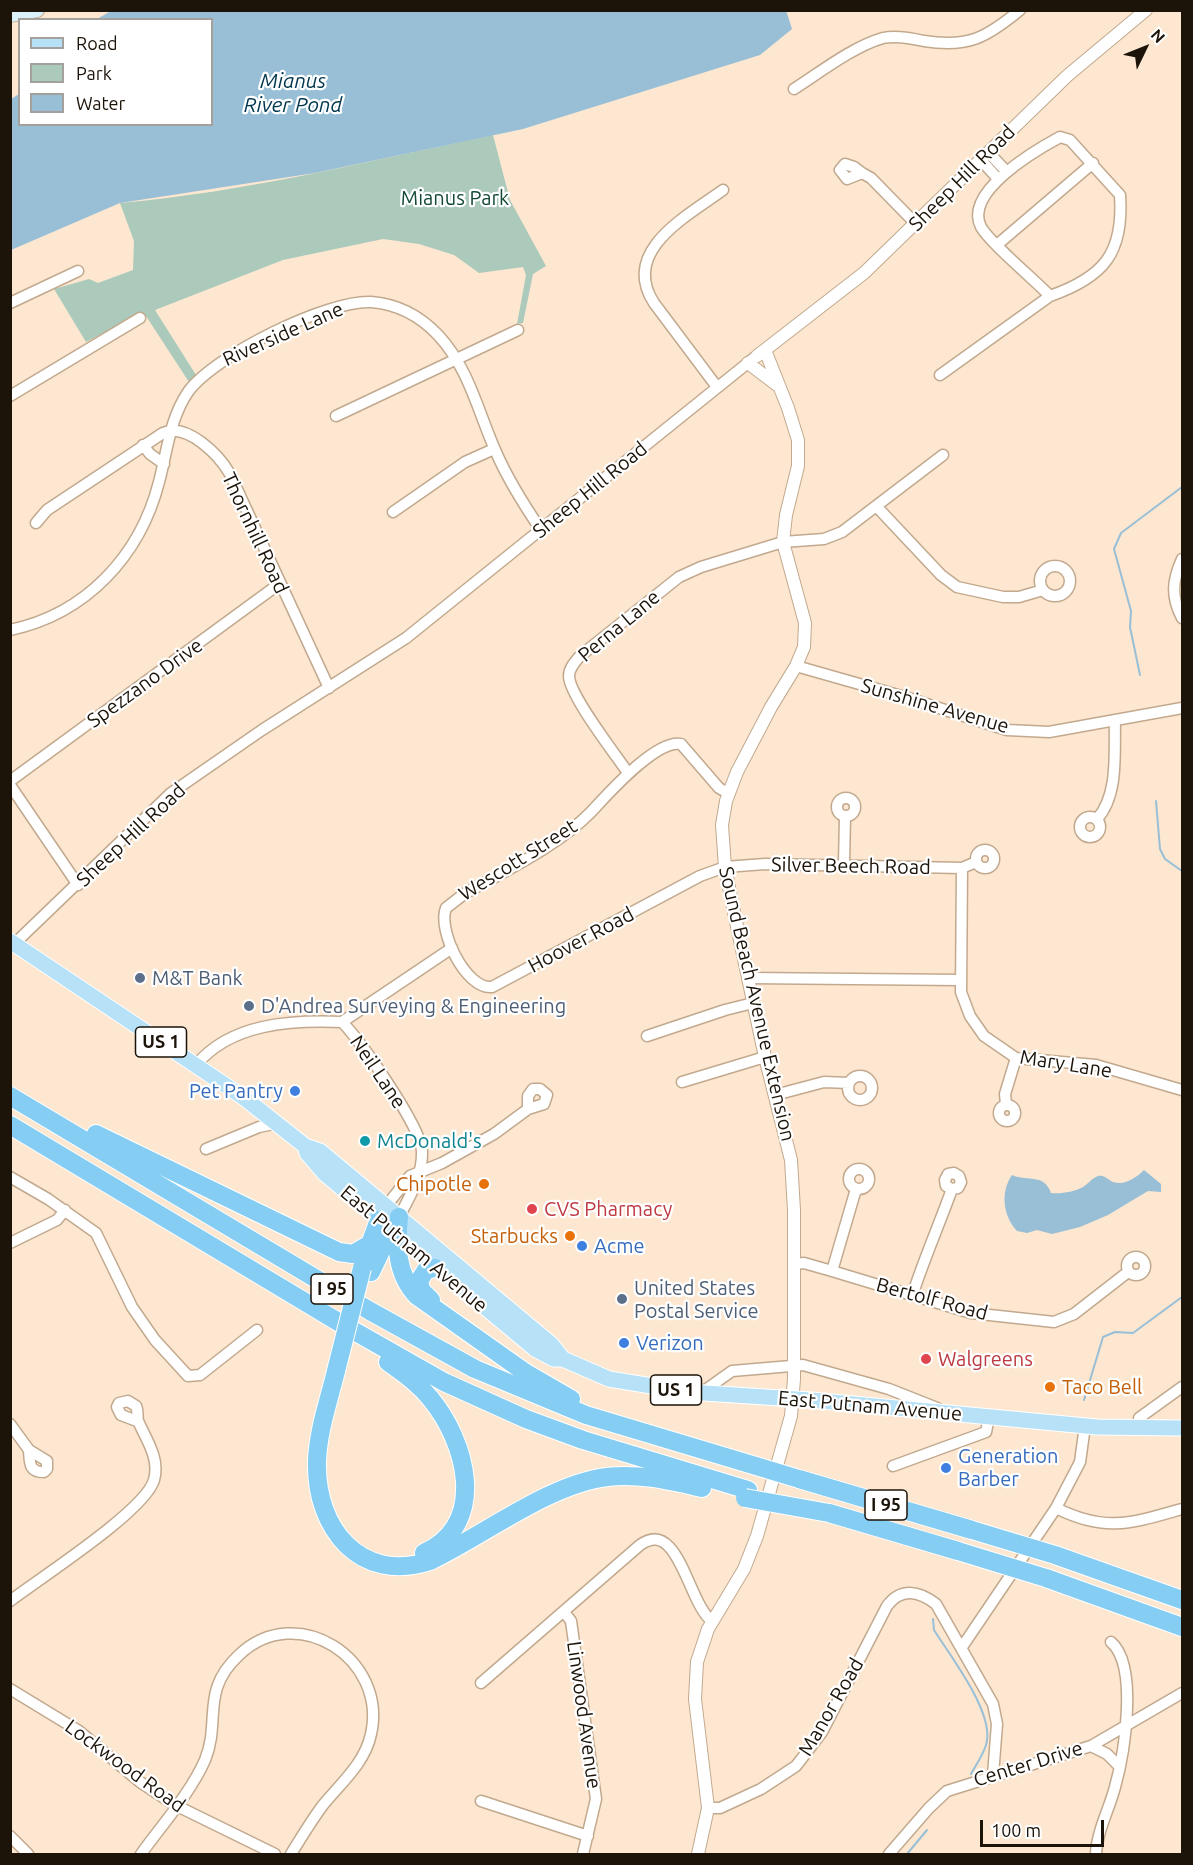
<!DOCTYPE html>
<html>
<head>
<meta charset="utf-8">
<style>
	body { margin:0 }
	#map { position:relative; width:1193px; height:1865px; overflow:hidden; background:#fde7d1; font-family:Ubuntu,sans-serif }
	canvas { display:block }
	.frame { position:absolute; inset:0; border:12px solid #1c1309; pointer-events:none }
	.legend { position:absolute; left:18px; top:18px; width:195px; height:108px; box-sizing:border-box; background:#fff; border:2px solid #a4a19d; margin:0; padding:8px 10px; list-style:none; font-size:18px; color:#1c1309 }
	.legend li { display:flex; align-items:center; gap:12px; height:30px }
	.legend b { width:30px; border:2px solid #a4a19d }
	.north { position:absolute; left:1115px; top:18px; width:60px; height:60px; -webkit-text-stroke:4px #fff; paint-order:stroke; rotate:47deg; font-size:16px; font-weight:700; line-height:24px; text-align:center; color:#1c1309 }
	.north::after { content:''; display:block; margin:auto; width:21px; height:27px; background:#1c1309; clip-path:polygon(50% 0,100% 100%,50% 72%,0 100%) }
	.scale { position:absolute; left:980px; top:1820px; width:124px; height:27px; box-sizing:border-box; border:3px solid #1c1309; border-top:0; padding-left:8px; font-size:18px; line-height:21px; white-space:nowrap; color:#1c1309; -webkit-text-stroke:4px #fff; paint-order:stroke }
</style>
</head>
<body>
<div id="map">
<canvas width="1193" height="1865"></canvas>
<div class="frame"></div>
<ul class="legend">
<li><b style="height:8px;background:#b6e1f7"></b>Road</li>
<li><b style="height:16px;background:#abcabb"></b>Park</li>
<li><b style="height:16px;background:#98bfd6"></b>Water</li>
</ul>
<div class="north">N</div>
<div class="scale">100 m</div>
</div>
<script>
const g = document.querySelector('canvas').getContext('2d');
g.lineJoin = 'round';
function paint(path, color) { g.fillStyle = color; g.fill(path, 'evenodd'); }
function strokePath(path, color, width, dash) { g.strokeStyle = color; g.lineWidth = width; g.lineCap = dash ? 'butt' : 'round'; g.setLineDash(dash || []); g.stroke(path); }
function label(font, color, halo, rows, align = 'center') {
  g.font = font + ' Ubuntu,sans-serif'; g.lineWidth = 4.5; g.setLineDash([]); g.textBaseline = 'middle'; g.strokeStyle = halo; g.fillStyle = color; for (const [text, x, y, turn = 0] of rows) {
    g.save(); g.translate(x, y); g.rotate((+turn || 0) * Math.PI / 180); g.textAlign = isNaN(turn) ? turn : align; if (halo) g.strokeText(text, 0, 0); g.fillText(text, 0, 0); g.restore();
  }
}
const green = new Path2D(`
	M493 135 510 200 546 266 533 274 523 323 517 324 526 275 523 267 479 273 454 255 419 244 383 239 283 260 155 310 196 375 189 382 144 313 86 342 54 289 89 279 98 283 133 270 134 241 120 203C246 192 369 161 493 135Z`);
const water = new Path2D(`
	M786 10 792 29 760 55 523 129 315 173 120 203 11 250V99L19 94 20 124H212V20L97 19 111 11Z
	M1144 1170 1161 1184V1192L1148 1191 1108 1215 1080 1227 1052 1234 1037 1230 1027 1233 1017 1231C1003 1216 1000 1192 1012 1175 1028 1182 1044 1173 1051 1193 1061 1194 1074 1192 1083 1187 1088 1184 1092 1178 1098 1176 1104 1175 1106 1178 1111 1181 1123 1187 1136 1178 1144 1170Z`);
const stream = new Path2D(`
	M1140 675 1130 627 1131 611 1114 549 1121 533 1182 487
	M1156 801 1160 849 1165 859 1182 871
	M1084 1400 1103 1337 1115 1332 1133 1333 1182 1297
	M933 1619 934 1630C950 1656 996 1714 986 1745 983 1755 976 1765 971 1774
	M907 1854 927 1830`);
const minor = new Path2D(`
	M794 89C819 73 854 46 883 38 896 35 911 38 924 41 968 48 986 38 1020 10
	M1060 137 1070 140 1120 195C1124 253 1104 277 1050 296 1036 281 989 242 981 227 963 192 1036 150 1060 137Z
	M988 152 1007 172
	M981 160 998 179
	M862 173 854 167 845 164 840 170 847 179 862 173 871 178 916 224
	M998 244 1093 163
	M10 303 78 271
	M940 375 1050 296
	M717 387 654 303C620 251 687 216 723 190
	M10 396 140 318
	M336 416 518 330
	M143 445 150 454 164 464
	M877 507 941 575 957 587 1003 597H1019L1043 590
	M393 512 465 462 494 449
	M36 523 47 510 163 433C187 422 219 455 230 474L329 688
	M1182 559C1172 581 1171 597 1182 618
	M1040 581a15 15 0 1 1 30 0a15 15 0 1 1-30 0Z
	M10 630C86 614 140 556 159 482 167 452 170 418 188 392 214 356 326 300 371 302 397 304 420 316 438 335 469 368 478 412 496 452 508 480 524 505 541 530
	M796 666 905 697 1007 730 1049 732 1182 708
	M628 773C616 755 569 695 569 676 569 668 575 662 580 656L679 577 701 567 783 542 824 539 842 532 943 455
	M10 781 279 584
	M10 785 78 885
	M728 793 719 788 681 744C656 739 607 795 591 812 559 845 505 871 464 894L446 908C437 930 466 990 492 987L700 876 725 867 765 864 962 868 976 862
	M837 807a9 9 0 1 1 18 0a9 9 0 1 1-18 0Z
	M1080 827a10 10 0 1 1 20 0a10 10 0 1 1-20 0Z
	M1097 819C1119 795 1114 752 1115 721
	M976 859a9 9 0 1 1 18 0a9 9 0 1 1-18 0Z
	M844 864 845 816
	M962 868 961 992 970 1016 984 1036 1016 1058 1096 1065 1182 1090
	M11 947 171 793 262 730 406 638 754 358
	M748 978 960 980
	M342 1022 452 948
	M647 1036 725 1010 753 1003
	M196 1065C231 1023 291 1020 342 1022 361 1041 421 1127 422 1151 423 1175 410 1196 399 1217
	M848 1088a12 12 0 1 1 24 0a12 12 0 1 1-24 0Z
	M682 1082 765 1057
	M775 1095 824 1082 849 1083
	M1006 1104 1005 1094 1016 1058
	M999 1113a8 8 0 1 1 16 0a8 8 0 1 1-16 0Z
	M206 1149 259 1127 278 1123
	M849 1179a10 10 0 1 1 20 0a10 10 0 1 1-20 0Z
	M10 1177 48 1199 96 1233 132 1307 155 1340 188 1376 200 1375 257 1330
	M387 1205 410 1176 442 1163 494 1134 528 1109V1096L533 1089H540L547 1095 544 1104 528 1109
	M10 1243 57 1220 65 1210
	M1127 1266a9 9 0 1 1 18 0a9 9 0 1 1-18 0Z
	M794 1264 804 1263 832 1271 971 1313 1054 1322 1074 1314 1128 1272
	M832 1271 856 1189
	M912 1296C924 1259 939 1225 952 1189L958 1188 961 1182 959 1176 954 1173 948 1174 945 1180 946 1186 952 1189
	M701 1393 732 1371 803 1365 889 1389 937 1408
	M10 1424 29 1450 47 1461V1469L44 1472C28 1472 30 1462 29 1450
	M1139 1429V1418L1182 1387
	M893 1466 986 1432 989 1417
	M1056 1508C1106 1533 1132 1523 1182 1509
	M10 1601C40 1578 145 1511 154 1480 160 1459 147 1441 139 1423 136 1418 139 1412 136 1406L128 1401 119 1403 117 1407 121 1415 137 1421
	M564 1612 571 1621 596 1799 583 1854
	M962 1647 1056 1508 1080 1462 1085 1426
	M481 1683 640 1545C679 1517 688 1604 712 1621
	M10 1689 79 1731 140 1782 175 1805 275 1854
	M1091 1746 1107 1754 1119 1766
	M481 1801 588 1836
	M708 1808H720L761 1789 796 1766 822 1732 887 1606C901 1587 919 1591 936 1604L993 1704 997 1724 993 1775
	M10 1836 28 1854
	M141 1854C162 1825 191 1792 205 1760 221 1721 200 1691 239 1655 297 1600 388 1659 371 1734 365 1763 341 1783 323 1805 311 1821 301 1838 291 1854
	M889 1854 929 1808 947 1791 1091 1746 1182 1693
	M1096 1854C1097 1831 1109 1810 1115 1787 1124 1755 1139 1666 1111 1642`);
const tertiary = new Path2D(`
	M757 356 864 273 1067 76 1146 10
	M748 363 777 385
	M698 1854 708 1808 695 1699 697 1662 708 1629 744 1569 757 1536 791 1416 794 1379V1210L791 1160 765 1057 735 917 725 867 722 825 726 801 737 772 771 707 796 666 804 647 805 623 783 542 786 515 798 466V440L788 408 765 350`);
const secondary = new Path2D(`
	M10 15 37 10`);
const primary = new Path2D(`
	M10 941 243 1097 305 1146 320 1151 551 1344 563 1359
	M305 1146 307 1153 325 1174 535 1349 554 1359H563L609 1379 689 1392 811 1400 1097 1427 1182 1428`);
const motorway = new Path2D(`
	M10 1096 370 1311 475 1369 586 1415 756 1466
	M10 1125 340 1323 444 1382 526 1419 583 1440 748 1490
	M96 1134 339 1252 353 1254 370 1244
	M399 1217C396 1245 396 1274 417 1296L526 1373 571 1399
	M366 1255 379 1220
	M371 1272 391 1230
	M431 1300 421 1290 419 1281 426 1270 435 1268
	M388 1362C403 1373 418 1383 430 1398 466 1441 489 1523 424 1553
	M336 1371C329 1400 318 1431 317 1461 315 1528 360 1584 430 1561 483 1536 549 1484 607 1477 639 1473 671 1481 702 1488
	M799 1479 972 1530
	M829 1513 958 1551
	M1055 1555 1182 1600
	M1046 1578 1182 1627`);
const motorwayBridge = new Path2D(`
	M336 1371 362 1268
	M756 1466 799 1479
	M745 1498 829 1513
	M972 1530 1055 1555
	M958 1551 1046 1578`);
const markers = [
	[140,978,6,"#5c6f8a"],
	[249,1006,6,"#5c6f8a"],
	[295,1091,6,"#3f7fe0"],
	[365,1141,6,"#0f9aa8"],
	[484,1184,6,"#e8710a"],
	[532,1209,6,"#e0444e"],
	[570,1236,6,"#e8710a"],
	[582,1246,6,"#3f7fe0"],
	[622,1299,6,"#5c6f8a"],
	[624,1343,6,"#3f7fe0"],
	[926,1359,6,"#e0444e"],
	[1050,1387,6,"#e8710a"],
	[946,1468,6,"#3f7fe0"]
];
const shields = [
	[161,1042,51],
	[332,1289,42],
	[676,1390,51],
	[886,1505,42]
];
const shieldNames = [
	["US 1",161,1042],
	["I 95",332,1289],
	["US 1",676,1390],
	["I 95",886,1505]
];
const streetNames = [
	["Sheep Hill Road",962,178,-45],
	["Riverside Lane",283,334,-24],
	["Sheep Hill Road",590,490,-39],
	["Thornhill Road",255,533,65],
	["Perna Lane",619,626,-40],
	["Spezzano Drive",145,683,-36],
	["Sunshine Avenue",935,706,16],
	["Sheep Hill Road",131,835,-43],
	["Wescott Street",518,860,-32],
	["Silver Beech Road",851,866,1],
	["Hoover Road",581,940,-28],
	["Sound Beach Avenue Extension",757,1004,77],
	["Mary Lane",1066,1064,9],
	["Neil Lane",378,1072,56],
	["East Putnam Avenue",414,1249,40],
	["Bertolf Road",932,1299,15],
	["East Putnam Avenue",870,1406,5],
	["Manor Road",831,1707,-60],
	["Linwood Avenue",584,1715,82],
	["Center Drive",1028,1764,-17],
	["Lockwood Road",125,1766,36]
];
const parkNames = [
	["Mianus Park",455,198]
];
const serviceNames = [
	["M&T Bank",152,978],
	["D'Andrea Surveying & Engineering",261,1006],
	["United States",634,1288],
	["Postal Service",634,1311]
];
const shopNames = [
	["Pet Pantry",283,1091,"right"],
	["Acme",594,1246],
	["Verizon",636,1343],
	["Generation",958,1456],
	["Barber",958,1479]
];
const cultureNames = [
	["McDonald's",377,1141]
];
const foodNames = [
	["Chipotle",472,1184],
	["Starbucks",558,1236],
	["Taco Bell",1062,1387,"left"]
];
const healthNames = [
	["CVS Pharmacy",544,1209],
	["Walgreens",938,1359]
];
const waterNames = [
	["Mianus",293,81],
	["River Pond",293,105]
];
paint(green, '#abcabb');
paint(water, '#98bfd6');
strokePath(stream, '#98bfd6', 2);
strokePath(minor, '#c2a98e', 13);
strokePath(tertiary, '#c2a98e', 14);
strokePath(secondary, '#c2a98e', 16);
strokePath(primary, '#fff', 17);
strokePath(motorway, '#fff', 20);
strokePath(minor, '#fff', 10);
strokePath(tertiary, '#fff', 12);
strokePath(secondary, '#daf0fb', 14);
strokePath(primary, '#b6e1f7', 15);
strokePath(motorway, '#85cdf2', 18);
strokePath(motorwayBridge, '#fff', 20, []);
strokePath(motorwayBridge, '#85cdf2', 18);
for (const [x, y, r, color] of markers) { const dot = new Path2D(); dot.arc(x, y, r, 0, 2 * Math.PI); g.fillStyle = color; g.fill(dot); strokePath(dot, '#fff', 2); }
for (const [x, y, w] of shields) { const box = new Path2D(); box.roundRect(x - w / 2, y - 15, w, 30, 4.5); g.fillStyle = '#fff'; g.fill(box); strokePath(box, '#1c1309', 1.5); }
label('bold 18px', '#1c1309', null, shieldNames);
label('20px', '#1c1309', '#fff', streetNames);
label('20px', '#134936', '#fff', parkNames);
label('20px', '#4e5e75', '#fff', serviceNames, 'left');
label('20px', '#366cbe', '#fff', shopNames, 'left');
label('20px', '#0d838f', '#fff', cultureNames, 'left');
label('20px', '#c56008', '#fff', foodNames, 'right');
label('20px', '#be3a42', '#fff', healthNames, 'left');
label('italic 21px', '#00364e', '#fff', waterNames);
</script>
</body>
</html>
